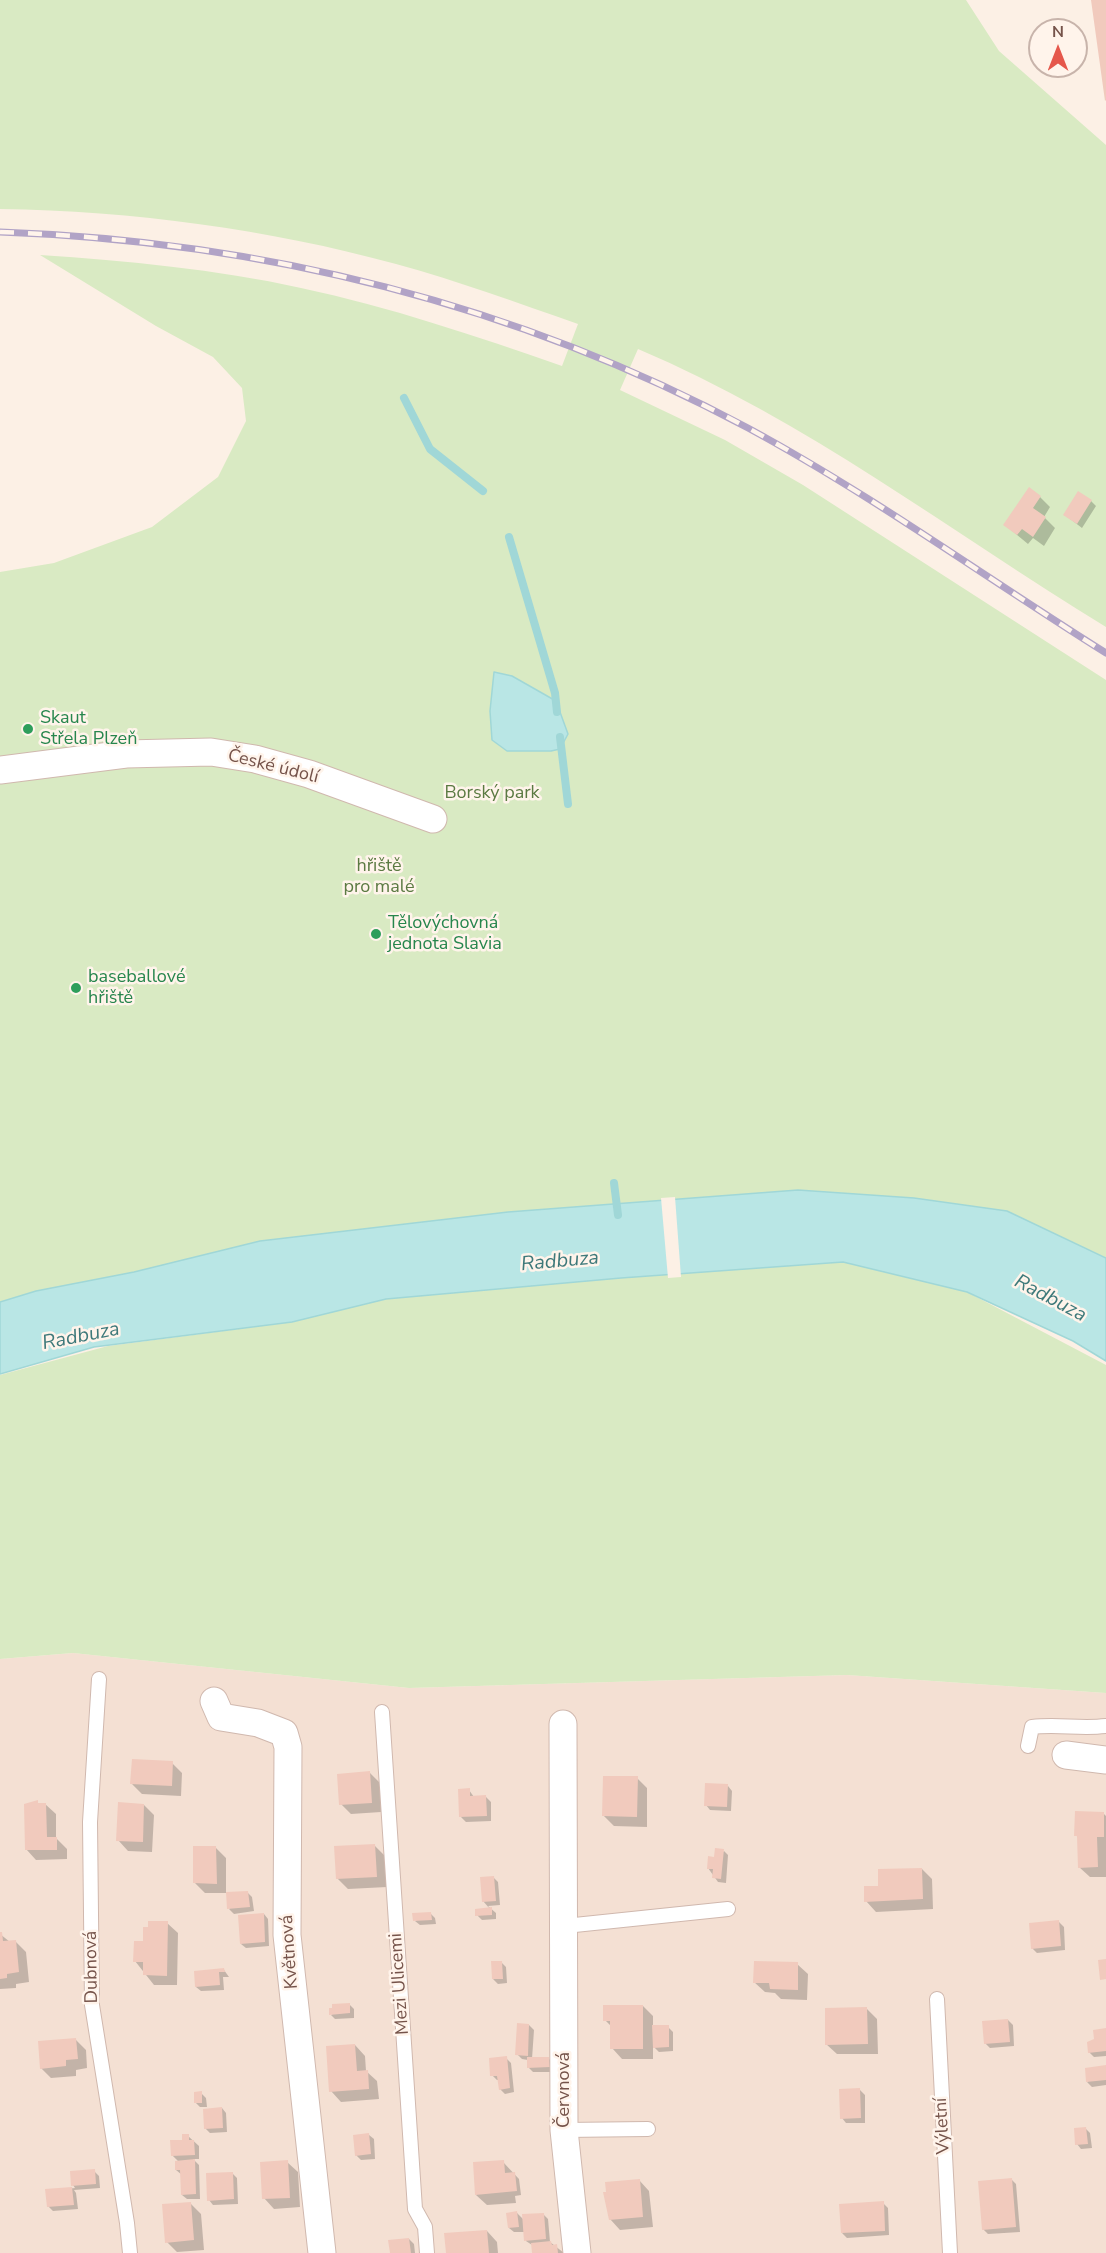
<!DOCTYPE html>
<html>
<head>
<meta charset="utf-8">
<style>
	body { margin:0 }
	#map { position:relative; width:1106px; height:2253px; overflow:hidden; background:#fcf0e5; font-family:"Nunito Sans",sans-serif }
	canvas { display:block }
	.north { position:absolute; left:1028px; top:18px; width:60px; height:60px; box-sizing:border-box; background:#fff4eb; border:2px solid #c8b4ab; border-radius:50%; rotate:0deg; font-size:16px; font-weight:700; line-height:24px; text-align:center; color:#75534a }
	.north::after { content:''; display:block; margin:auto; width:21px; height:27px; background:#e5574b; clip-path:polygon(50% 0,100% 100%,50% 72%,0 100%) }
</style>
</head>
<body>
<div id="map">
<canvas width="1106" height="2253"></canvas>
<div class="north">N</div>
</div>
<script>
const g = document.querySelector('canvas').getContext('2d');
g.lineJoin = 'round';
function paint(path, color) { g.fillStyle = color; g.fill(path, 'evenodd'); }
function strokePath(path, color, width, dash) { g.strokeStyle = color; g.lineWidth = width; g.lineCap = dash ? 'butt' : 'round'; g.setLineDash(dash || []); g.stroke(path); }
function label(font, color, halo, rows, align = 'center') {
  g.font = font + ' "Nunito Sans",sans-serif'; g.lineWidth = 5; g.setLineDash([]); g.textBaseline = 'middle'; g.strokeStyle = halo; g.fillStyle = color; for (const [text, x, y, turn = 0] of rows) {
    g.save(); g.translate(x, y); g.rotate((+turn || 0) * Math.PI / 180); g.textAlign = isNaN(turn) ? turn : align; if (halo) g.strokeText(text, 0, 0); g.fillText(text, 0, 0); g.restore();
  }
}
const residential = new Path2D(`
	M73 1653 409 1688 847 1675 1106 1693V2253H0V1659Z`);
const green = new Path2D(`
	M0 0H966L999 51 1106 145V627C951 532 806 420 638 349L620 390 725 440 803 485 1106 680V1258L1007 1211 642 1203 521 1211 260 1241 134 1272 49 1289 0 1303V572L54 563 152 527 218 477 246 421 242 388 213 357 156 326 40 255C128 261 215 269 301 288 390 307 476 336 562 366L578 324C518 303 458 281 396 264 268 229 133 211 0 209Z
	M843 1262 967 1292 1106 1365V1693L847 1675 409 1688 73 1653 0 1659V1375L108 1346 292 1322 386 1299 621 1278Z`);
const water = new Path2D(`
	M494 672 512 676 556 701 568 734 560 749 551 751H507L492 740 490 711Z
	M798 1190 914 1198 1007 1211 1106 1258V1361L1073 1341 967 1292 843 1262 621 1278 386 1299 292 1322 94 1347 0 1374V1302L36 1291 134 1272 260 1241 508 1212Z`);
const pier = new Path2D(`
	M675 1197 681 1277 668 1278 661 1198Z`);
const shadow = new Path2D(`
	M1040 497 1050 507 1044 517 1055 528 1044 546 1033 538 1028 544 1005 525Z
	M1091 501 1096 506 1082 528 1065 515Z
	M172 1763 182 1773 181 1796 142 1794 132 1784Z
	M370 1773 380 1783 381 1812 351 1814 341 1804Z
	M637 1778 647 1788V1827L614 1826 603 1815Z
	M728 1786 732 1791 731 1811 710 1810 706 1805Z
	M469 1790 474 1797H486L491 1802V1821L466 1822 461 1817Z
	M37 1802 40 1805 45 1804 56 1814V1838L67 1849V1859L36 1860 26 1849Z
	M144 1805 154 1815 152 1852 128 1851 118 1840Z
	M1103 1813 1106 1816V1877H1090L1079 1867V1839L1076 1835Z
	M375 1846 385 1856 387 1887 348 1889 337 1878Z
	M216 1848 226 1858V1893H205L195 1883Z
	M724 1851 728 1855 726 1883 718 1882 708 1868Z
	M922 1869 932 1879 933 1909 876 1912 866 1901 880 1887Z
	M493 1877 498 1882 500 1905 488 1906 496 1913V1919L482 1920 477 1915 490 1909 483 1901Z
	M247 1892 252 1897 254 1911 234 1914 229 1909Z
	M430 1913 435 1918 436 1924 420 1925 415 1921Z
	M264 1914 268 1919 269 1946 246 1948 241 1944Z
	M1059 1922 1064 1927 1065 1950 1037 1953 1032 1948Z
	M167 1923 178 1933 177 1985H154L135 1961 144 1942Z
	M0 1934 10 1942 15 1941 26 1952 29 1982 16 1984V1988L0 1989Z
	M501 1962 506 1967 507 1983 498 1984 493 1979Z
	M797 1964 808 1974 807 2000 781 1999 775 1993 765 1992 754 1982Z
	M224 1970 229 1977H223L224 1990 201 1991 196 1987 195 1972Z
	M349 2004 354 2009V2018L335 2019 331 2015Z
	M643 2006 653 2016V2026L668 2027 673 2032V2051L659 2052 653 2046V2059H622L612 2048V2027L605 2020Z
	M867 2009 877 2019 878 2054H837L826 2044Z
	M1008 2020 1013 2025 1014 2046 990 2048 985 2043Z
	M529 2025 534 2030 532 2059 548 2058 553 2063 554 2072H533L529 2068 528 2060 522 2059 517 2054Z
	M1106 2029V2056L1094 2057 1089 2052 1096 2040Z
	M76 2040 86 2050 87 2068 76 2070V2076L51 2078 41 2068Z
	M355 2045 365 2056 366 2071 377 2081 379 2099 341 2102 331 2091Z
	M506 2058 511 2063 514 2092 505 2094 500 2089 499 2080H497L492 2075Z
	M1106 2067V2085L1092 2087 1087 2082Z
	M860 2090 865 2095V2123H846L842 2118Z
	M201 2093 206 2098 207 2107H200L195 2102Z
	M222 2108 226 2113 227 2132 210 2133 205 2128Z
	M1086 2129 1090 2133 1092 2148 1081 2149 1077 2144Z
	M369 2135 374 2139 375 2159 361 2160 356 2155Z
	M188 2136 199 2146V2159H193L199 2165 200 2199H187L182 2195V2175L176 2170 179 2162 172 2155Z
	M287 2162 298 2172 300 2207 274 2209 264 2198Z
	M503 2162 519 2179 521 2195 515 2196 516 2203 487 2205 476 2195Z
	M94 2171 99 2176 100 2188 74 2190 76 2193 78 2209 53 2211 48 2206 47 2191 75 2188 73 2185Z
	M232 2173 237 2178 238 2204 213 2205 209 2200Z
	M1011 2179 1016 2184 1020 2232 988 2234 983 2229Z
	M639 2180 649 2191 653 2227 620 2230 610 2219Z
	M883 2203 888 2208 889 2235 847 2238 842 2233Z
	M191 2204 201 2214 204 2250 177 2252 167 2242Z
	M517 2213 524 2220 543 2214 548 2219 550 2242 564 2253H533L532 2245 526 2241 525 2232H514L509 2228Z
	M487 2231 497 2242 498 2253H447Z
	M409 2239 414 2244 415 2253H391Z`);
const stream = new Path2D(`
	M404 398 430 449 483 491
	M509 537 555 693 557 712
	M560 737 568 804
	M614 1183 618 1215`);
const building = new Path2D(`
	M1091 0H1106V100L1105 101Z
	M1029 487 1041 496 1033 508 1046 517 1033 537 1022 529 1017 535 1003 525Z
	M1078 491 1092 500 1077 524 1063 515Z
	M132 1759 173 1761 172 1786 130 1784Z
	M370 1771 372 1803 339 1805 337 1774Z
	M603 1776H638L637 1817 602 1816Z
	M705 1783 728 1784 727 1807 704 1806Z
	M470 1788V1796L486 1795 487 1816 459 1817 458 1789Z
	M38 1800V1803H46L47 1837H57V1850H25L24 1804Z
	M118 1802 144 1804 143 1842 116 1841Z
	M1075 1811 1104 1812V1837H1097L1098 1867 1078 1868 1077 1836H1074Z
	M375 1844 377 1877 336 1879 334 1846Z
	M193 1846H216L217 1884 193 1883Z
	M715 1848 724 1849 721 1879 712 1878 713 1869H707L708 1856 714 1857Z
	M922 1868 923 1899 864 1902V1886H878V1869Z
	M494 1876 496 1901 482 1902 480 1877Z
	M248 1891 250 1907 227 1909 226 1892Z
	M492 1907V1915L475 1916V1909Z
	M431 1912 432 1920 413 1921 412 1913Z
	M264 1913 265 1942 240 1944 238 1915Z
	M1059 1920 1061 1946 1031 1949 1029 1923Z
	M148 1921H168L167 1976 143 1975V1962H133L134 1941H143V1927H148Z
	M0 1932H2L3 1941 16 1940 19 1972 7 1974V1978L0 1979Z
	M1106 1959V1979L1100 1980 1098 1960Z
	M491 1961H502L503 1979H492Z
	M754 1961 798 1962V1990L770 1989 769 1983H753Z
	M224 1968 225 1972H219L220 1985 195 1987 194 1971Z
	M350 2003V2013L329 2015V2008H332V2004Z
	M603 2005H643V2049H610V2021H603Z
	M867 2007 868 2044 825 2045V2008Z
	M1008 2019 1010 2042 984 2044 982 2021Z
	M517 2023 529 2024 528 2056 515 2055Z
	M652 2025H669V2047L653 2048Z
	M1106 2028V2051L1088 2053 1087 2042 1094 2039 1093 2030Z
	M76 2038 78 2059 66 2060V2066L40 2069 38 2041Z
	M355 2044 357 2071 368 2070 369 2089 329 2092 326 2046Z
	M507 2056 510 2088 499 2090 497 2076H490L489 2058Z
	M527 2057H549L550 2067 527 2068Z
	M1106 2065V2080L1086 2082 1085 2068Z
	M860 2088 861 2118 840 2119 839 2089Z
	M202 2091V2103H194V2092Z
	M222 2107 223 2128 204 2129 203 2109Z
	M1086 2127 1088 2144 1075 2145 1074 2128Z
	M369 2133 371 2154 355 2156 353 2135Z
	M182 2134H189V2140H194L195 2155 171 2156 170 2140H182Z
	M195 2159 196 2194 181 2195 180 2170H175V2161Z
	M288 2160 290 2198 262 2199 260 2162Z
	M504 2160 505 2173 515 2172 517 2191 475 2195 473 2162Z
	M95 2169 96 2184 71 2186 70 2171Z
	M233 2172 234 2199 207 2201 206 2173Z
	M1012 2178 1016 2227 982 2230 978 2181Z
	M640 2179 643 2217 609 2220 603 2192H606L605 2182Z
	M72 2187 74 2205 47 2207 45 2189Z
	M884 2201 885 2231 841 2233 839 2204Z
	M191 2202 194 2240 165 2243 162 2204Z
	M517 2211 519 2227 508 2228 506 2213Z
	M544 2213 546 2239 524 2241 522 2214Z
	M487 2230 489 2253H446L444 2233Z
	M409 2238 411 2253H390L388 2240Z
	M551 2241 552 2245 557 2244 558 2253H532L531 2243Z`);
const service = new Path2D(`
	M99 1679 90 1822 92 2005 127 2223 130 2253
	M382 1712 415 2209 425 2227 427 2253
	M1028 1746 1032 1727C1057 1724 1081 1729 1106 1726
	M565 1926 728 1909
	M937 1999 950 2253
	M564 2130 648 2129`);
const minor = new Path2D(`
	M0 770 126 754 211 752 255 759 309 774 433 819
	M214 1701 221 1717 258 1723 284 1733 288 1747 287 1935 322 2253
	M563 1724 564 2130 577 2253
	M1066 1755 1106 1760`);
const rail = new Path2D(`
	M0 232C262 241 516 304 748 428 872 495 986 578 1106 653`);
const markers = [
	[28,729,6,"#2e9e5b"],
	[376,934,6,"#2e9e5b"],
	[76,988,6,"#2e9e5b"]
];
const leisureNames = [
	["Skaut",40,719],
	["Střela Plzeň",40,740],
	["Tělovýchovná",388,924],
	["jednota Slavia",388,945],
	["baseballové",88,978],
	["hřiště",88,999]
];
const streetNames = [
	["České údolí",273,767,14],
	["Květnová",290,1952,-94],
	["Dubnová",92,1967,-91],
	["Mezi Ulicemi",400,1984,-94],
	["Červnová",565,2090,-90],
	["Výletní",943,2126,-93]
];
const parkNames = [
	["Borský park",492,794],
	["hřiště",379,867],
	["pro malé",379,888]
];
const waterNames = [
	["Radbuza",560,1262,-5],
	["Radbuza",1050,1299,28],
	["Radbuza",81,1337,-11]
];
paint(residential, '#f4e0d3');
paint(green, '#d9eac3');
paint(water, '#b9e6e5');
strokePath(water, '#a0d7d7', 1.5);
paint(pier, '#fcf0e5');
paint(shadow, '#0003');
strokePath(stream, '#a0d7d7', 8);
paint(building, '#f1cabd');
strokePath(service, '#d0b8ae', 16);
strokePath(minor, '#d0b8ae', 29);
strokePath(service, '#fff', 14);
strokePath(minor, '#fff', 27);
strokePath(rail, '#b1a3c6', 7);
strokePath(rail, '#fff4eb', 4.5, [14]);
for (const [x, y, r, color] of markers) { const dot = new Path2D(); dot.arc(x, y, r, 0, 2 * Math.PI); g.fillStyle = color; g.fill(dot); strokePath(dot, '#fff4eb', 2); }
label('18px', '#27864d', '#fff4eb', leisureNames, 'left');
label('18px', '#75534a', '#fff4eb', streetNames);
label('18px', '#5b7a42', '#fff4eb', parkNames);
label('italic 20px', '#3e797a', '#fff4eb', waterNames);
</script>
</body>
</html>
